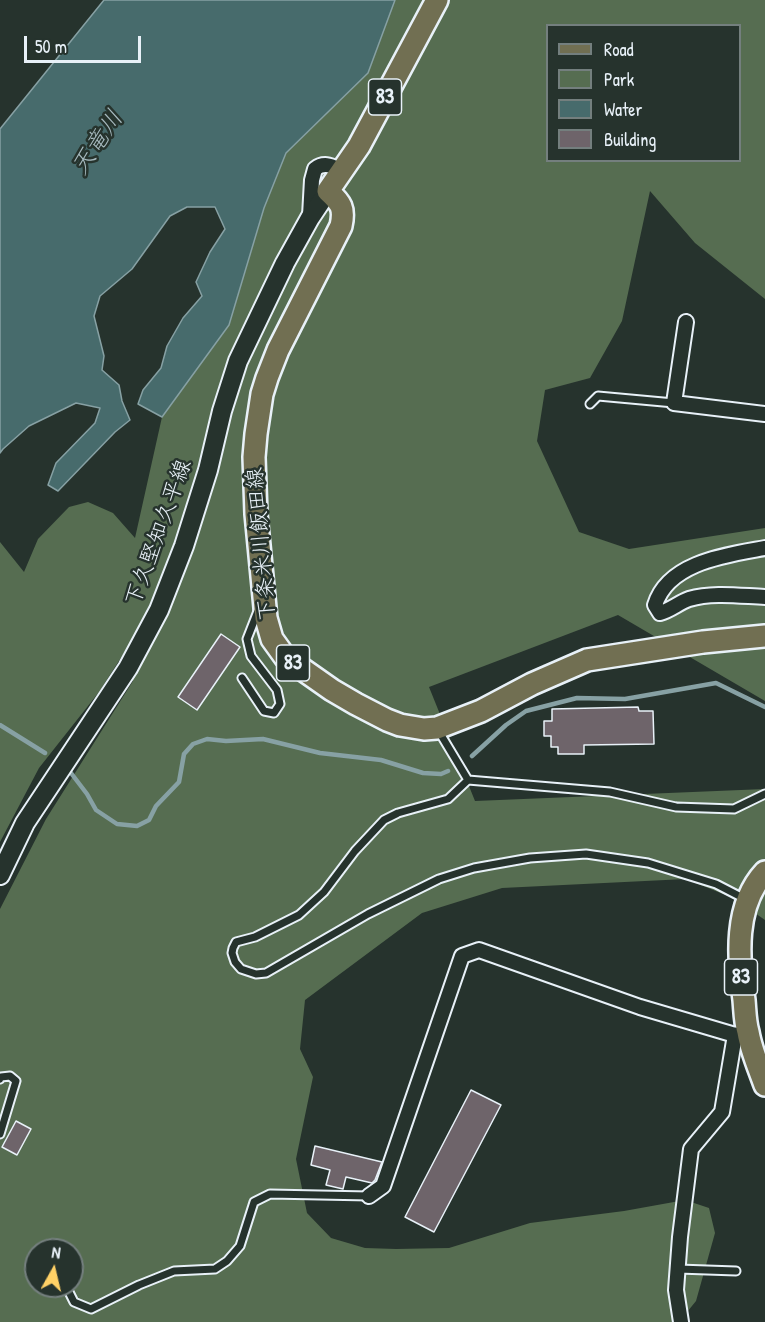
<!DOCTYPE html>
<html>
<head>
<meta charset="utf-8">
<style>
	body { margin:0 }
	#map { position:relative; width:765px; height:1322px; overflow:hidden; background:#26332d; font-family:"Patrick Hand",sans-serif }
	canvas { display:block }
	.legend { position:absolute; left:546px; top:24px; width:195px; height:138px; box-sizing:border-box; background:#26332d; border:2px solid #747f7e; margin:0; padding:8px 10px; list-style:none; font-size:18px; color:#e8f1f8 }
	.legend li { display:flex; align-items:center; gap:12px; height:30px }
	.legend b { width:30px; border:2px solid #747f7e }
	.north { position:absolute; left:24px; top:1238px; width:60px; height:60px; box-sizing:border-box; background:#26332d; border:2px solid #747f7e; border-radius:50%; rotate:8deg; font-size:16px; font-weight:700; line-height:24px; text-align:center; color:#e8f1f8 }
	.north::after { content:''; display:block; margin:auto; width:21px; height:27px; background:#ffd166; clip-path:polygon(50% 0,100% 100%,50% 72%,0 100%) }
	.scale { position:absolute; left:24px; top:36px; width:117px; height:27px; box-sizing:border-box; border:3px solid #e8f1f8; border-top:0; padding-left:8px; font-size:18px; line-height:21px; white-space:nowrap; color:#e8f1f8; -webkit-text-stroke:4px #26332d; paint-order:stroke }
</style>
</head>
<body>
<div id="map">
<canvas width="765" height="1322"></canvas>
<ul class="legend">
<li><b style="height:8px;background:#716f52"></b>Road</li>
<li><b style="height:16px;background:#566d51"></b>Park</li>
<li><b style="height:16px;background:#476b6c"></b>Water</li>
<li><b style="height:16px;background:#6e646a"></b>Building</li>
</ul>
<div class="north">N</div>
<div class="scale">50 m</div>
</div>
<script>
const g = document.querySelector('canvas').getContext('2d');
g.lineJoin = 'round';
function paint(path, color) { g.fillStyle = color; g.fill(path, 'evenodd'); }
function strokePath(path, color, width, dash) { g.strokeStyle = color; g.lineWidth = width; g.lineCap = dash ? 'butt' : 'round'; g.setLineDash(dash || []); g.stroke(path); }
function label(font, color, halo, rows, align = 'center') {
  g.font = font + ' "Patrick Hand","Klee One",sans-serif'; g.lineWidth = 5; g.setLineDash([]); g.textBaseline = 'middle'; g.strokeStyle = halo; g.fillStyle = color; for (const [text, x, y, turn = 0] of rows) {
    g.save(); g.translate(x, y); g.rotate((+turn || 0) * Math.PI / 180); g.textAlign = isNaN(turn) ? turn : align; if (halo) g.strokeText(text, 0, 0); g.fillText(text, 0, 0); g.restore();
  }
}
const green = new Path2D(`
	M395 0H765V299L695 243 650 191 622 321 590 378 545 390 537 441 579 532 629 549 765 528V701L618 615 429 687 475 801 765 789V920L733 898 686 879 502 888 422 913 305 1000 300 1049 313 1077 296 1159 307 1213 331 1238 365 1248 396 1249 449 1248 530 1223 624 1211 685 1200 709 1208 715 1233 696 1301 679 1322H0V909L46 819 133 681V639L99 692 39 768 0 842V542L24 572 38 539 69 507 88 502 113 513 135 538 162 417 229 325 264 208 286 153 368 73ZM548 26H740V160H548ZM36 1250H72V1286H36Z`);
const water = new Path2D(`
	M104 0H395L368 73 286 153 264 208 229 325 162 417 138 404 143 390 161 368 167 346 183 318 202 296 196 282 210 252 225 229 215 207H187L170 216 132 269 100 296 94 316 104 356 102 370 119 385 122 401 130 420 115 432 58 491 48 485 56 463 95 423 100 408 76 403 29 426 3 449 0 453V129Z`);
const stream = new Path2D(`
	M0 725 45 753
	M472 756 506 725 526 711 577 698 625 699 716 683 765 707
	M71 773 87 794 96 810 117 824 137 826 149 820 156 806 179 782 184 754 193 744 207 739 226 741 263 739 320 753 381 760 423 773 441 774 448 771`);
const building = new Path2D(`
	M221 634 240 647 197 710 178 697Z
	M638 707 639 711H653L654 744 584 745V754H558V747H551V736H544V721H552V709Z
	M471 1090 501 1105 434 1232 405 1217Z
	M16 1121 31 1129 17 1155 2 1147Z
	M315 1146 382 1162 375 1180 372 1183 346 1177 343 1189 326 1185 330 1170 311 1165Z`);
const service = new Path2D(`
	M590 404 598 396 674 403
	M242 678 264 711 274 713 280 704 277 690 251 656 247 639 258 611
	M438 730 468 780 448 799 398 813 384 820 355 851 324 892 299 915 255 937 236 942 233 948 232 953 235 962 241 969 256 974 266 973 368 914 439 879 474 868 530 858 586 854 648 863 716 884 747 900
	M468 780 610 792 676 807 734 809 765 794
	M0 1079 1 1077 10 1076 16 1081 0 1134
	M678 1269 736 1271
	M69 1292 74 1302 91 1309 139 1285 174 1271 215 1269 227 1261 240 1246 254 1202 270 1194 369 1196`);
const minor = new Path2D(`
	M310 216 312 180 315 169C325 161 333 167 343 171
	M686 322 674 403 765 414
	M765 548C727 555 668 562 655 605L660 613C671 610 678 603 689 599 713 592 740 596 765 597
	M369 1196 383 1186 462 956 479 950 640 1007 735 1035 748 1033
	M681 1322 676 1290 680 1237 691 1149 722 1112 735 1035`);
const secondary = new Path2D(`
	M0 875 25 823 128 668 159 610 184 546 208 470 222 411 238 361 285 263 310 218 328 191`);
const primary = new Path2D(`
	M437 0 359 146 328 191C341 203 345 208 341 226L278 350 267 378 262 394 256 434 254 457 256 514 266 618 272 639 285 657 332 690 356 704 387 720 400 725 424 729 437 728 481 711 532 684 587 660 703 642 765 636
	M765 872C734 905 738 958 744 1000 745 1011 745 1022 748 1032 751 1050 759 1068 765 1085`);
const shields = [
	[385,97,33],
	[293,663,33],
	[741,977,33]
];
const shieldNames = [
	["83",385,97],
	["83",293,663],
	["83",741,977]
];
const streetNames = [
	["下久堅知久平線",159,533,-70],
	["下条米川飯田線",262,544,-95]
];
const waterNames = [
	["天竜川",98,143,-56]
];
paint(green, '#566d51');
paint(water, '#476b6c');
strokePath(water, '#87a1a4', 1.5);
strokePath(stream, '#87a1a4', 4.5);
paint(building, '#6e646a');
strokePath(building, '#e8f1f8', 1.5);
strokePath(service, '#e8f1f8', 11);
strokePath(minor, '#e8f1f8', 18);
strokePath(secondary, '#e8f1f8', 22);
strokePath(primary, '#e8f1f8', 26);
strokePath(service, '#26332d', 7);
strokePath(minor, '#26332d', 14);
strokePath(secondary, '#26332d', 18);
strokePath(primary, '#716f52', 21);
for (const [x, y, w] of shields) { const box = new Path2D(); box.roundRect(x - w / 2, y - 18, w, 36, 4.5); g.fillStyle = '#26332d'; g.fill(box); strokePath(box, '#e8f1f8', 1.5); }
label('bold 21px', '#e8f1f8', null, shieldNames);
label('22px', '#e8f1f8', '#26332d', streetNames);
label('italic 24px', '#a8bbc0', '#26332d', waterNames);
</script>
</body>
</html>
